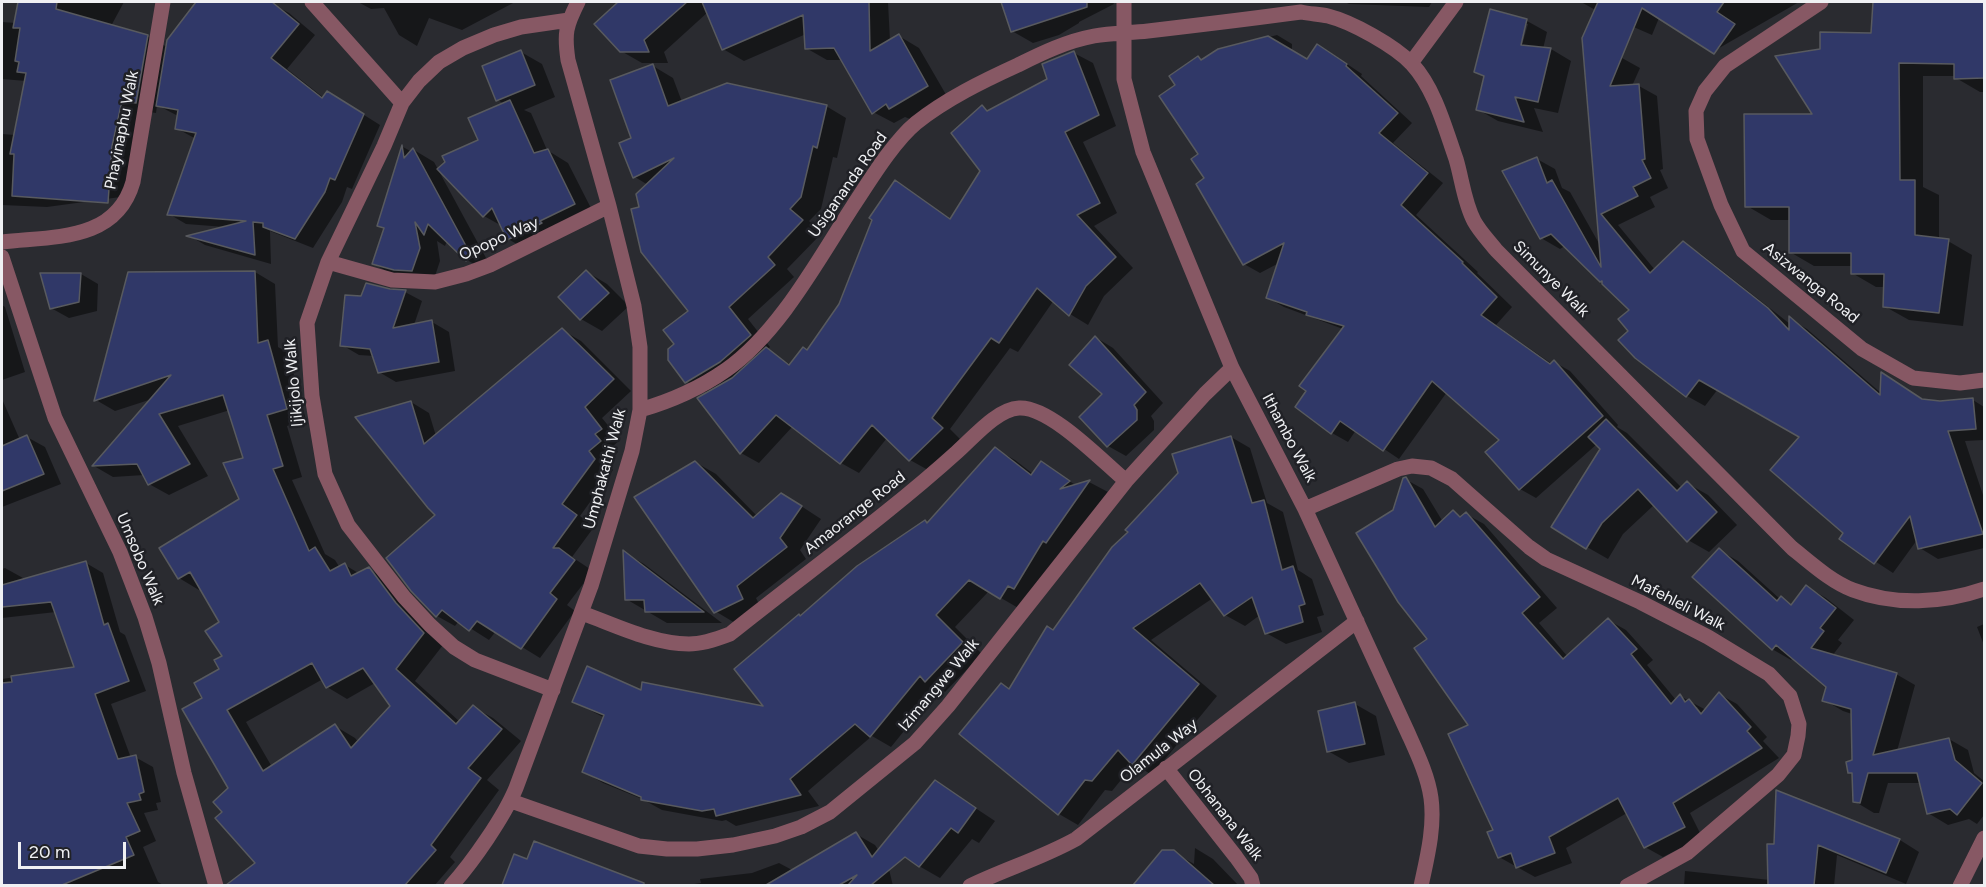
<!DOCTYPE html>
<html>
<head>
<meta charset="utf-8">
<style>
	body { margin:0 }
	#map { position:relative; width:1986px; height:887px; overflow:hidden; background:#2a2b30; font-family:Figtree,sans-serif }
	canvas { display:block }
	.frame { position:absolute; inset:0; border:3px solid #eff0f3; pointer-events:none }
	.scale { position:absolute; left:18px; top:842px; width:108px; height:27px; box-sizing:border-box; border:3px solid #eff0f3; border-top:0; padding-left:8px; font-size:18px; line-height:21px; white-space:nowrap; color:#eff0f3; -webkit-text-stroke:4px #202126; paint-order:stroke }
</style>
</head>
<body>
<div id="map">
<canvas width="1986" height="887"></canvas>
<div class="frame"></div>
<div class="scale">20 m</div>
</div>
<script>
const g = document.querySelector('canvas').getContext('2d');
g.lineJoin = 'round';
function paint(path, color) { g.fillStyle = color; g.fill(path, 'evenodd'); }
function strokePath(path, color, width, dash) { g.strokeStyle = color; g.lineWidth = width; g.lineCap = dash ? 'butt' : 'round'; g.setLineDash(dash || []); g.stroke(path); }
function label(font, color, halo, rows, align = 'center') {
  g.font = font + ' Figtree,sans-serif'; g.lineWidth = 5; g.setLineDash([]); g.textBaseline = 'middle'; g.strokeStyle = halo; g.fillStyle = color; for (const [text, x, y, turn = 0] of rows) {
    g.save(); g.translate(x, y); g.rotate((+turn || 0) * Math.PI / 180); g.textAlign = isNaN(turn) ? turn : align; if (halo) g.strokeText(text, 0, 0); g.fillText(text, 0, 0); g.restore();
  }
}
const shadow = new Path2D(`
	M19 2H124L111 26 147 36 167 47 168 41 198 2H223L254 25 272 4 289 13 315 35 287 69 324 98 345 103 380 125 352 189 347 187 342 202 313 248 270 231 271 264 205 245 190 236 225 227 186 224 169 214 196 139 176 128 178 116 157 105 156 113 142 111 128 196 47 207 2 205V134L15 135 26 81 2 79V22L16 23Z
	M358 2H515L462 30 429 18 417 46 399 35 384 8 371 9Z
	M620 2H888L890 41 899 36 919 48 948 98 910 119 905 117 894 123 873 112 842 60H827L806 48V34L744 61 723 49 708 12 664 52 668 63H642L621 51 596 24Z
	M1002 2H1113L1114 4 1079 22V23L1059 35 1033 43 1012 31Z
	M1345 2H1432L1429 7 1349 4Z
	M1581 2H1652L1655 3 1654 2H1799L1714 51 1659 18 1652 35 1599 12Z
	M1923 2H1984V92H1980L1956 78V76H1923V187L1939 195V239L1948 241 1972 255 1963 326 1909 320 1884 306 1885 287H1876L1852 273V266H1814L1790 252V220H1771L1747 206 1815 115 1904 35 1922 14Z
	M1491 11 1527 21 1547 32 1543 49H1551L1571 61 1558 113 1534 108 1543 132 1498 121 1477 109 1485 77 1475 72ZM1525 24H1528L1520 52 1517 51Z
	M1277 35 1292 44 1290 154 1332 54 1362 74 1361 76 1412 123 1393 143 1443 183 1416 215 1478 272 1477 273 1512 307 1496 325 1552 364 1554 362 1570 371 1618 425 1617 427 1627 433 1682 488 1687 483 1708 495 1737 525 1709 552 1688 540 1654 505 1623 534 1608 559 1587 547 1602 449 1597 444 1536 498 1520 489 1502 440 1447 392 1399 459 1356 430 1348 442 1332 433 1297 407 1343 329 1284 307 1268 298 1279 263 1260 273 1244 264 1206 178 1177 85 1198 58 1203 61 1218 50Z
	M521 52 542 64 555 97 524 110 531 113 547 150 568 163 595 216 529 251 508 239 502 226 484 216 480 141 504 104 498 100Z
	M1074 53 1093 63 1116 126 1083 142 1117 213 1094 226 1133 268 1104 296 1088 325 1070 314 1054 300 1018 352 1010 348 950 429 960 439 928 470 910 460 887 438 859 473 841 463 793 426 759 463 741 453 700 399 708 394 686 381 676 344 690 311 641 208 648 185 635 177 633 139 653 66 673 78 682 102 826 106 846 118 837 158 833 157 821 209 809 221 822 233 787 269 794 277 748 319 770 347 767 350 791 365 808 352 840 305 895 182 951 219 982 171V107L989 111 1048 80Z
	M1585 53 1622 58 1640 68 1632 86H1639L1657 96 1663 169 1660 170 1668 188 1650 197 1655 207 1618 225 1655 270 1683 243 1701 254 1790 324V319L1807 329 1881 393 1899 384 1924 400 1940 402 1973 400 1984 407V440L1965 441 1984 498V548L1938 559 1920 548 1917 540 1893 573 1841 539 1845 533 1802 437 1718 389 1705 406 1687 396 1636 357 1630 331 1631 310 1565 246 1560 249 1541 238 1537 159 1555 169 1562 188 1570 192 1601 247Z
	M403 147 412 152 414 150 434 162 492 269 488 272 467 260 447 241 445 246 437 241 440 261 433 282 395 276 374 264 385 229 378 225Z
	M255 272 275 284 278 347 288 353 306 420 287 426 302 477 292 480 325 554 335 560 340 568 345 565 360 574 369 569 388 581 443 645 415 681 460 722 473 707 493 718 521 741 487 780 499 790 450 857 455 862 434 886H243L262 868 224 812 230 788 204 698 221 670 224 657 221 623 201 588 199 590 179 578 241 500 245 459 230 410 178 426 208 476 169 495 149 484 144 475 113 477 94 466 152 399 115 411 96 400ZM323 679 327 687 347 699 375 683 392 706 359 743 355 738 335 726 272 767 246 722Z
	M587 272 607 284 629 306 602 331 581 319 561 297Z
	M81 274 98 284 97 311 69 318 51 308Z
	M389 291 405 292 422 301 414 325 432 322 449 332 455 371 396 382 379 372 374 356 359 355 342 345 362 298Z
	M2 305 5 307 25 372 2 380Z
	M562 330 581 341 631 391 602 418 620 440 613 446 618 452 606 462 613 470 580 516 594 527 572 557 593 571 567 605 575 611 540 658 496 631 489 640 459 621 455 626 437 616 438 516 411 402 429 413 436 436Z
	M1095 337 1113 348 1163 403 1151 416 1154 421V430L1126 456 1108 446 1081 417 1105 394Z
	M2 399 20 440 27 437 45 447 61 484 2 507Z
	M1231 437 1250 448 1267 503 1283 512 1298 570 1312 579 1324 615 1317 617 1322 632 1286 644 1266 633 1260 615 1245 626 1225 615 1213 598 1151 640 1217 696 1152 775 1134 764 1112 791 1105 790 1078 825 1059 814 1010 690 1054 631Z
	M995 449 1015 460 1033 474 1041 463 1077 486 1089 482 1108 492 1020 609 989 591 955 627 982 654 945 692 939 688 891 747 872 736 808 791 819 806 736 826 726 820 722 821 662 810 642 799 603 783 584 772 605 718 574 702 642 692 767 709 801 617 925 521 928 523Z
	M695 462 716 474 757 516 801 506 821 519 800 550 806 559 756 598 762 610 735 623 715 611Z
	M1405 479 1423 489 1443 522 1453 512 1462 517 1466 514 1484 524 1557 608 1539 623 1568 657 1608 620 1626 630 1653 660 1647 665 1676 700 1680 696 1706 710 1719 694 1737 704 1767 737 1763 741 1779 758 1690 813 1702 837 1663 857 1645 847 1627 813 1566 848 1572 863 1535 877 1499 857 1495 831 1471 725 1429 639 1394 511ZM1694 707H1697L1706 719 1704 721Z
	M1719 550 1738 561 1780 599 1793 605 1807 587 1826 598 1854 620 1838 640 1842 643 1832 656 1896 674 1915 685 1897 751 1949 739 1968 750 1974 773 1984 781V815L1977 824 1969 819 1948 825 1928 813 1921 783H1888L1879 813H1874L1854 801V775L1849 772 1853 761 1852 714 1843 711 1824 700 1828 686 1793 658 1791 660 1772 649Z
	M625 553 644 564 722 623H667L626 599Z
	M86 563 103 573 120 632 125 635 146 691 111 704 131 758 135 757 153 767 161 802 156 803 158 810 144 813 156 841 143 847 158 882 165 886H2V833L14 828 2 791V679L76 668 56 612 2 618V569L5 568 23 578V581Z
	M1984 624V645L1977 627Z
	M1355 704 1376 716 1385 755 1349 763 1328 751Z
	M936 782 995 821 979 843 972 839 940 878 919 866Z
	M1778 792 1900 840 1919 852 1906 884 1837 855 1834 886H1684L1685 871 1770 880 1775 845Z
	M856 834 875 845 888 865 893 886H681L701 883 700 879 752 873 779 863 794 871Z
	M1195 848 1213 859 1239 886H1154L1143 876 1173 852 1194 864Z
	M514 856 528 861 583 864 574 886H503Z
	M604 877 640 886H602Z`);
const building = new Path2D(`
	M18 2H57L56 9 148 35 136 103 122 101 112 146 108 203 12 196 14 154H10L26 73 17 72 19 62 15 61 20 28H13Z
	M196 2H272L299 24 271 58 322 98 327 91 364 114 335 180 330 178 325 192 295 239 263 227V223L253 222 255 255 186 236 246 221 167 215 196 133 175 129 178 110 156 106 167 40Z
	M618 2H687L644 40 649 52H620L594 24Z
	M702 2H869L870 51 899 34 928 86 889 109 886 104 872 114 834 48 805 49 803 15 722 50Z
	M1001 2H1087V7L1011 32Z
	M1598 2H1724L1717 12 1735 24 1714 54 1642 8 1610 86 1639 84 1645 159 1642 160 1651 178 1633 187 1638 196 1601 214 1650 273 1683 241 1768 308 1789 330V316L1880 395 1881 372 1922 399 1940 401 1973 398 1976 429 1948 431 1983 534 1918 549 1910 516 1874 564 1839 539 1843 533 1770 470 1799 437 1699 380 1686 397 1635 358 1618 340 1628 331 1618 319 1629 310 1602 284V281L1600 282 1551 234 1540 239 1502 171 1537 157 1547 183 1552 180 1601 267 1582 38Z
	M1873 2H1984V78L1954 79V64L1899 63 1900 180H1915V235L1949 239 1939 313 1883 307 1884 274H1851V253H1789V207H1745L1744 114H1812L1775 56 1820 49V32L1871 33Z
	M1490 9 1527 19 1521 45 1551 48 1538 102 1515 97 1524 122 1476 110 1484 76 1474 72Z
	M1268 36 1307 59 1317 44 1347 64 1346 66 1398 113 1379 133 1428 173 1401 205 1463 262 1462 263 1497 297 1481 315 1550 364 1554 360 1603 416 1519 490 1485 452 1499 440 1432 381 1383 451 1340 421 1331 434 1295 407 1306 391 1299 386 1344 326 1306 315 1307 312 1266 298 1284 243 1243 265 1196 184 1204 178 1191 159 1198 154 1159 96 1175 85 1169 76 1198 56 1201 60 1218 49Z
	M521 50 535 85 496 101 482 66Z
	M1074 51 1099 115 1065 132 1100 203 1077 215 1116 257 1086 286 1069 316 1037 288 999 343 991 338 932 418 943 428 909 461 872 425 840 464 776 415 740 454 697 398 732 378 766 347 789 365 803 347 807 350 839 304 872 220 869 218 895 180 950 219 980 171 951 133 982 105 987 111 1047 79 1042 64Z
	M653 64 668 106 727 83 827 105 817 148 813 146 801 197 790 209 803 220 768 257 775 265 729 307 751 335 720 362 685 383 668 360V349L674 344 663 330 688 311 641 252 631 209 639 207 636 194 674 158 633 178 619 143 631 138 610 80Z
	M510 100 534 153 548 149 575 204 540 221 542 223 507 240 492 208 483 217 437 169 445 162 442 156 478 140 468 118Z
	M402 145 404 158 413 148 472 257 466 261 428 224 424 235 415 222 420 248 412 271 394 270 372 264 384 228 377 226Z
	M586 270 609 293 580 320 558 297Z
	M255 271 258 343 268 340 287 409 267 415 283 466 273 469 309 551 315 547 330 571 345 563 351 576 369 567 396 603 424 633 396 669 456 724 473 705 502 729 468 768 481 778 431 845 436 850 405 885H226L255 863 215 818 222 812 213 802 228 788 182 709 202 698 194 683 219 669 214 660 222 656 205 631 219 622 190 572 178 579 159 548 239 499 223 463 243 458 223 395 159 414 190 464 148 485 137 464 92 466 171 375 94 401 128 272ZM312 663 326 688 363 668 390 706 351 748 335 724 263 771 227 710Z
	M40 273H81L79 302 50 309Z
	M366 283 390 289 406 290 393 328 432 320 439 362 378 373 370 349 340 346 345 295 361 296Z
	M562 328 614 379 585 407 602 429 595 434 601 441 589 451 595 459 562 504 577 515 553 548H559L575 560 550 593 557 599 521 649 477 621 469 631 442 610 436 617 411 591 386 558 435 515 428 508 355 417 411 401 424 444Z
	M1095 336 1146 392 1134 405 1137 410V420L1107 447 1079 417 1102 394 1069 365Z
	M1606 419 1677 491 1687 481 1717 512 1687 542 1638 489 1602 523 1586 549 1551 527 1600 449 1588 437Z
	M27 435 44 474 2 491V446Z
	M1231 436 1252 503 1264 500 1282 570 1293 566 1305 604 1299 606 1303 622 1265 634 1252 597 1224 616 1200 583 1133 628 1199 684 1132 765 1118 750 1092 781 1085 780 1058 815 959 734 1001 683 1009 689 1047 626 1053 630 1112 547 1128 532 1125 530 1178 473 1172 454Z
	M995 447 1031 475 1041 461 1070 481 1060 489 1090 480 1046 543 1043 541 1014 589 1008 586 1000 599 969 580 936 615 963 642 925 682 920 676 870 737 855 724 790 779 801 795 716 816 714 809 702 811 641 800V797L582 772 604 715 572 702 587 666 641 690 642 682 763 706 734 669 799 614 800 616 857 566 925 520 927 523Z
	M695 461 753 518 781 493 802 506 780 538 787 547 737 586 743 599 714 613 634 497Z
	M1406 477 1435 527 1453 510 1460 517 1466 512 1540 597 1522 613 1563 659 1608 618 1637 649 1631 654 1671 704 1680 694 1685 702 1689 699 1701 714 1719 692 1751 727 1747 731 1762 748 1673 803 1685 827 1644 848 1618 798 1549 837 1555 853 1516 868 1511 853 1498 858 1487 832 1493 830 1448 734 1468 725 1414 648 1427 639 1398 602 1356 533 1393 510 1403 478Z
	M1719 548 1777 601 1781 596 1791 605 1806 585 1836 608 1820 628 1824 631 1811 648 1897 673 1873 755 1949 738 1955 760 1982 783 1957 815 1950 809 1927 814 1917 773H1868L1860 803 1853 802 1852 773H1848L1846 762 1852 760 1851 709 1822 701 1826 687 1776 645 1772 650 1692 577Z
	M623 550 641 564 704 612H645L644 600H625Z
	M86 561 104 625 108 623 129 681 95 694 118 759 136 755 144 792 139 794 141 800 127 803 140 831 126 837 134 855 62 885H2V683L12 682 11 676 74 667 51 602 2 607V585Z
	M1355 702 1365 744 1327 752 1318 711Z
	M935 780 976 808 958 833 951 828 919 867 905 857 871 885H848L857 875 839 885H766L856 832 872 857Z
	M1776 790 1900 839 1886 873 1818 845 1814 885H1768L1767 844H1774Z
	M534 841 644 883V885H502L514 854 527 859Z
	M1162 850H1174L1214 885H1133Z`);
const minor = new Path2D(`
	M312 2 402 103
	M1124 2V79L1143 152 1232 368 1305 509 1408 733C1417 753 1428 776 1431 798 1435 827 1427 858 1421 886
	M1821 2 1725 66 1705 91 1696 111 1697 139 1721 205 1743 251 1862 349 1913 378 1960 383 1984 380
	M1411 63 1456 2
	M2 242C53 236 116 242 133 182L163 2
	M2 257 55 418 120 552 145 617 159 663 184 773 216 886
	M328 262 392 280 435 282 466 274 490 265 609 206
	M640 410C671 401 699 389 726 370 779 333 818 260 853 206 869 182 893 142 916 123 946 99 983 81 1018 65 1042 53 1067 41 1094 36 1111 33 1130 33 1148 31 1199 25 1250 19 1301 12 1310 14 1319 14 1328 16 1352 22 1395 46 1412 64 1435 89 1445 128 1456 159 1462 179 1464 202 1474 221 1480 232 1489 241 1496 250L1792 548C1811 563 1830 581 1853 590 1895 606 1943 603 1984 589
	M1305 509 1398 469 1412 466 1431 468 1452 479 1529 547 1546 559 1640 602 1708 637 1769 674 1790 696 1799 724 1798 736 1794 755 1778 775 1687 853 1627 886
	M582 613C615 625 653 644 689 644 703 644 717 639 730 634 806 573 885 517 957 452 973 438 997 409 1019 408 1050 406 1102 461 1126 481
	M553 690 475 660 454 647 430 625 404 597 348 525 325 474 312 396 307 323 328 262 384 146 402 103 419 81 439 62 463 48 494 35 521 27 569 20
	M1166 768 1236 857 1251 878 1253 886
	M511 801 639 846 667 849H697L733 845 775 836 801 827 830 812 915 743 948 706 1126 481 1205 394 1232 368
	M451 886C472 863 504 817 516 788L591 586 632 451 640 410V347L634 306 609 206 568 60C564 33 566 26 578 2
	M970 886C1005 869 1042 858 1076 839L1357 621
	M1960 886 1984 838`);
const streetNames = [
	["Phayinaphu Walk",122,130,-79],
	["Usigananda Road",848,185,-55],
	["Opopo Way",499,239,-24],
	["Simunye Walk",1551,279,45],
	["Asizwanga Road",1811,283,39],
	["Ijikijolo Walk",294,383,-95],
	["Ithambo Walk",1289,438,62],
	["Umphakathi Walk",605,469,-75],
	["Amaorange Road",855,513,-38],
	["Umsobo Walk",140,559,67],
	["Mafehleli Walk",1678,603,27],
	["Izimangwe Walk",939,685,-50],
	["Olamula Way",1159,751,-38],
	["Obhanana Walk",1225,815,52]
];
paint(shadow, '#0007');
paint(building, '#303868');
strokePath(building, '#585a5f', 1.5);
strokePath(minor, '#875864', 15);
label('16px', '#eff0f3', '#202126', streetNames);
</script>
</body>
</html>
